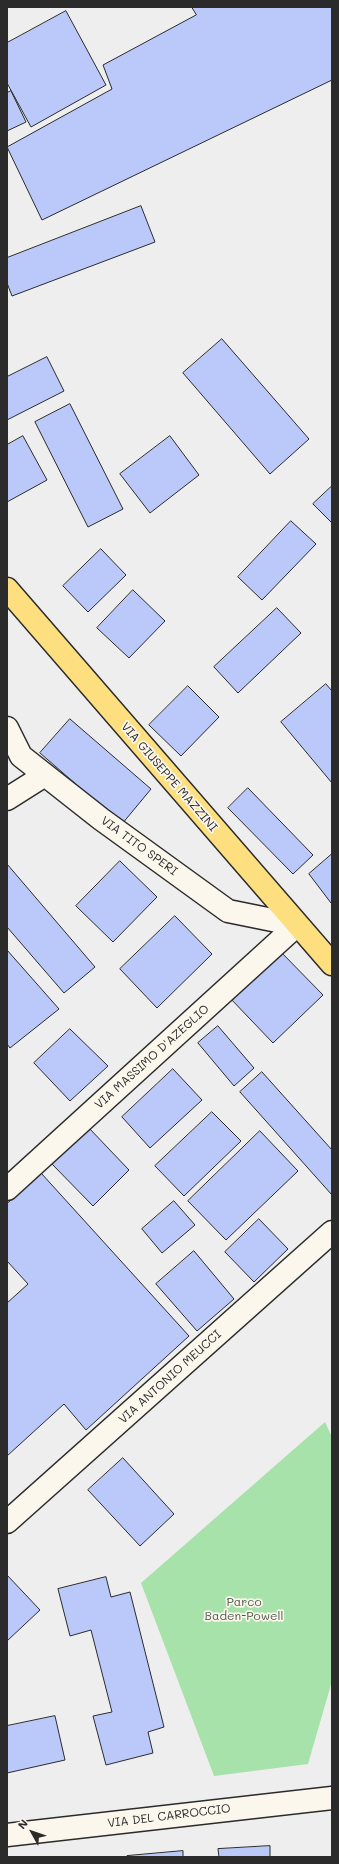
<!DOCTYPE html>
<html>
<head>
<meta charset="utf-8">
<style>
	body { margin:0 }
	#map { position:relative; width:339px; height:1864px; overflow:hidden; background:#eeeeef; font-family:Mali,sans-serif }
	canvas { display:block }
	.frame { position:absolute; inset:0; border:8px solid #2b2b2b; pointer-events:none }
	.north { position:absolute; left:12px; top:1812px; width:40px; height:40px; -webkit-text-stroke:3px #fbf7ec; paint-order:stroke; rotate:310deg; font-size:11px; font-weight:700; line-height:16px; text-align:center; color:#2b2b2b }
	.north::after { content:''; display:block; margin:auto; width:14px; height:18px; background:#2b2b2b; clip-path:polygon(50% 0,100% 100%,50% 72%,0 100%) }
</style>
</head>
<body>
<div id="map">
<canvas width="339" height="1864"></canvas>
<div class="frame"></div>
<div class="north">N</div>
</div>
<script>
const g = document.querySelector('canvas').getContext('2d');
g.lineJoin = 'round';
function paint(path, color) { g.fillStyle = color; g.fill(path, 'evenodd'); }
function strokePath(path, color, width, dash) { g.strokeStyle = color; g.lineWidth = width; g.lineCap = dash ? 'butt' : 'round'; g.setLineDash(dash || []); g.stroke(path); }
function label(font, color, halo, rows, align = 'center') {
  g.font = font + ' Mali,sans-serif'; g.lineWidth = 3.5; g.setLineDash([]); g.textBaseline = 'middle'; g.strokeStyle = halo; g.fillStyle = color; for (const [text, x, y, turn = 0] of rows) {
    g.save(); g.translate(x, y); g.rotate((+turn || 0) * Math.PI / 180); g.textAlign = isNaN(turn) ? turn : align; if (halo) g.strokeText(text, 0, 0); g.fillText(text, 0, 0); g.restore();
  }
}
const green = new Path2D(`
	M325 1422 332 1437V1681L308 1764 214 1776 141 1583Z`);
const building = new Path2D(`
	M192 7H332V80L42 220 7 147 112 89 103 65 196 15Z
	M66 11 106 85 31 127 7 83V43Z
	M11 91 26 122 7 131V93Z
	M141 206 155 242 12 296 7 283V258Z
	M222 339 309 439 270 474 183 373Z
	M47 357 64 391 7 420V377Z
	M70 404 123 509 88 527 35 422Z
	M23 436 47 480 7 502V445Z
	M170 436 199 475 150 513 120 474Z
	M332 486V523L313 504Z
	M291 521 316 544 262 600 238 577Z
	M101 549 126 575 88 612 63 586Z
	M133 590 165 621 129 658 97 628Z
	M277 608 301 633 238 693 214 667Z
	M326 684 332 691V783L281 722Z
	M188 686 219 717 181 756 149 725Z
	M70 719 151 789 122 824 40 753Z
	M248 788 313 855 293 874 228 808Z
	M332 854V903H331L309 874Z
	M120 861 157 897 113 942 76 906Z
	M7 864 95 967 64 993 7 927Z
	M175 916 212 954 157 1008 120 969Z
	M7 950 59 1009 10 1048 7 1044Z
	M279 950 323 995 273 1043 229 997Z
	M218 1026 254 1068 234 1086 198 1043Z
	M70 1029 108 1066 70 1101 34 1063Z
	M173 1069 202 1100 150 1148 122 1117Z
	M262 1072 332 1150V1195L240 1092Z
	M212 1112 241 1141 184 1196 155 1166Z
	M88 1127 129 1170 93 1206 51 1163Z
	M260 1131 298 1171 226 1240 188 1201Z
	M41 1173 189 1336 86 1430 64 1404 7 1456V1303L28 1284 7 1261V1204Z
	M174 1201 195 1225 162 1253 142 1229Z
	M259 1219 288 1249 254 1282 225 1252Z
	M194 1251 234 1299 197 1331 156 1284Z
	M123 1458 174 1514 140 1546 88 1490Z
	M7 1575 40 1610 7 1641Z
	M106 1577 111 1597 130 1592 164 1727 148 1732 153 1753 106 1765 93 1716 112 1712 91 1630 70 1636 58 1589Z
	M55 1716 65 1760 7 1773V1726Z
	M270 1846V1857H219L218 1849Z
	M183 1851V1857H127V1856Z`);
const minor = new Path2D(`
	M7 728 21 756 101 819 228 911 297 925
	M7 799 45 775
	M7 1189 297 925
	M7 1522 332 1232
	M7 1835 332 1798`);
const major = new Path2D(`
	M7 589 332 964`);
const streetNames = [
	["VIA GIUSEPPE MAZZINI",169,777,49],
	["VIA TITO SPERI",139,846,36],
	["VIA MASSIMO D'AZEGLIO",152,1057,-42],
	["VIA ANTONIO MEUCCI",170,1377,-42],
	["VIA DEL CARROCCIO",169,1816,-7]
];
const parkNames = [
	["Parco",244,1602],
	["Baden-Powell",244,1616]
];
paint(green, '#a6e2a9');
paint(building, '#bac9fa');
strokePath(building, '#2b2b2b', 1);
strokePath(minor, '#2b2b2b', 25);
strokePath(major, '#2b2b2b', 25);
strokePath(minor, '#fbf7ec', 22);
strokePath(major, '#fedf80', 22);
label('12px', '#2b2b2b', '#fbf7ec', streetNames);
label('12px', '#4a594a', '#fbf7ec', parkNames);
</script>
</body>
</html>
